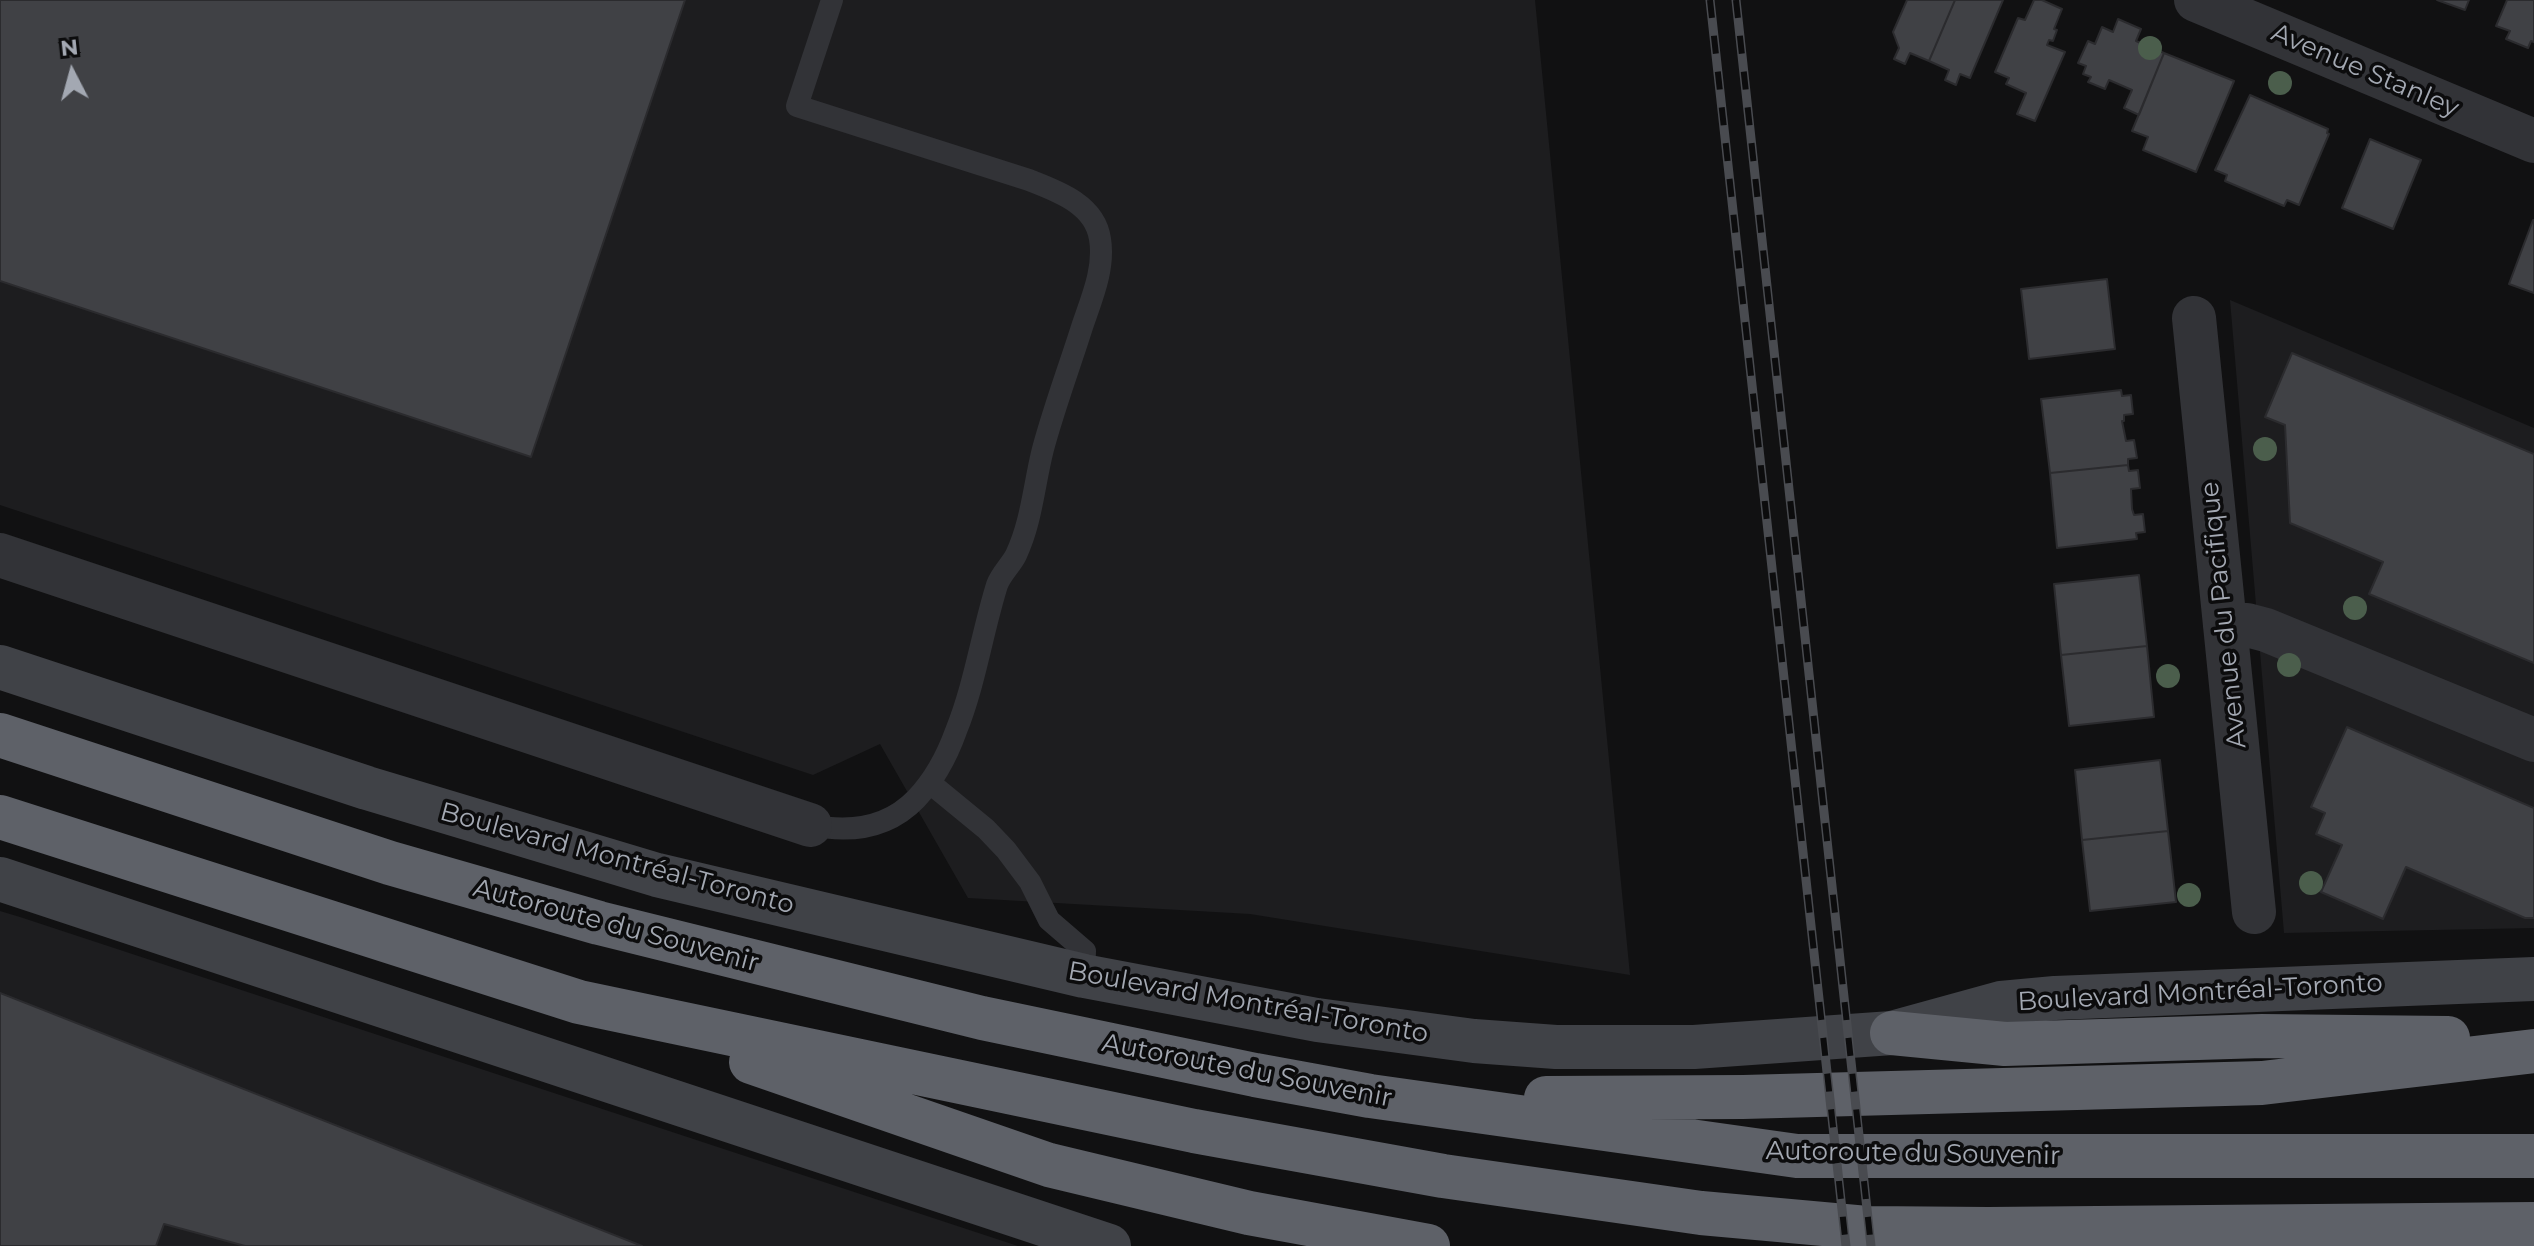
<!DOCTYPE html>
<html>
<head>
<meta charset="utf-8">
<style>
	body { margin:0 }
	#map { position:relative; width:2534px; height:1246px; overflow:hidden; background:#111112; font-family:Montserrat,sans-serif }
	canvas { display:block }
	.north { position:absolute; left:32px; top:32px; width:80px; height:80px; -webkit-text-stroke:6px #0c0c0d; paint-order:stroke; rotate:354deg; font-size:22px; font-weight:700; line-height:32px; text-align:center; color:#a3a8b2 }
	.north::after { content:''; display:block; margin:auto; width:28px; height:36px; background:#a3a8b2; clip-path:polygon(50% 0,100% 100%,50% 72%,0 100%) }
</style>
</head>
<body>
<div id="map">
<canvas width="2534" height="1246"></canvas>
<div class="north">N</div>
</div>
<script>
const g = document.querySelector('canvas').getContext('2d');
g.lineJoin = 'round';
function paint(path, color) { g.fillStyle = color; g.fill(path, 'evenodd'); }
function strokePath(path, color, width, dash) { g.strokeStyle = color; g.lineWidth = width; g.lineCap = dash ? 'butt' : 'round'; g.setLineDash(dash || []); g.stroke(path); }
function label(font, color, halo, rows, align = 'center') {
  g.font = font + ' Montserrat,sans-serif'; g.lineWidth = 7; g.setLineDash([]); g.textBaseline = 'middle'; g.strokeStyle = halo; g.fillStyle = color; for (const [text, x, y, turn = 0] of rows) {
    g.save(); g.translate(x, y); g.rotate((+turn || 0) * Math.PI / 180); g.textAlign = isNaN(turn) ? turn : align; if (halo) g.strokeText(text, 0, 0); g.fillText(text, 0, 0); g.restore();
  }
}
const built = new Path2D(`
	M0 0H1535L1630 975 1250 914 968 898 880 744 813 775 0 505Z
	M2230 300 2534 428V928L2284 933Z
	M0 911 20 917 1018 1246H0Z`);
const building = new Path2D(`
	M0 0H685L531 457 0 281Z
	M1907 0H1955L1929 61 1910 53 1905 64 1894 59 1899 48 1893 32Z
	M1955 0H2003L1970 78 1960 74 1956 85 1945 80 1949 70 1929 61Z
	M2034 0H2042L2062 9 2054 29 2057 30 2053 41 2049 40 2047 45 2065 52 2035 121 2017 114 2026 93 2006 84 2009 78 1995 72 2018 18 2025 20Z
	M2437 0H2469L2465 10Z
	M2507 0H2534V42L2531 41 2528 48 2506 39 2510 31 2496 26Z
	M2118 19 2141 29 2136 41 2164 53 2139 115 2124 108 2132 90 2109 80 2105 89 2088 82 2091 77 2083 74 2086 66 2078 63 2088 41 2095 44 2102 27 2113 32Z
	M2164 53 2234 81 2196 172 2143 150 2148 137 2132 131Z
	M2250 95 2328 129 2327 133 2329 134 2299 205 2287 200 2284 206 2225 181 2227 175 2215 170Z
	M2370 139 2421 160 2393 229 2342 208Z
	M2533 220H2534V293L2509 284Z
	M2107 279 2115 349 2029 359 2021 289Z
	M2292 353 2534 454V663L2369 594 2383 562 2290 523 2285 425 2265 417Z
	M2121 390 2122 396 2131 395 2133 414 2124 415V421H2122L2126 441 2134 440 2137 458 2128 459V465L2050 473 2041 399Z
	M2128 465 2129 471 2138 470 2140 488 2131 489 2132 509 2134 515 2143 514 2145 532 2136 533 2137 539 2057 548 2050 473Z
	M2139 575 2147 646 2061 655 2054 584Z
	M2147 646 2154 717 2069 726 2061 655Z
	M2347 727 2534 808V918H2525L2406 867 2383 919 2321 892 2342 845 2316 834 2325 813 2311 807Z
	M2160 760 2168 831 2082 840 2075 770Z
	M2168 831 2176 902 2090 911 2082 840Z
	M0 993 642 1246H245L164 1224 156 1246H0Z`);
const service = new Path2D(`
	M930 783 986 829 1006 850 1030 882 1049 920 1085 951 1084 976
	M810 825C849 833 887 829 916 799 934 780 947 756 956 731 975 684 982 633 997 585 1001 574 1011 565 1016 555 1032 521 1034 484 1043 449 1054 408 1069 368 1082 327 1091 300 1105 269 1100 239 1095 204 1057 191 1029 180L797 106 832 0`);
const minor = new Path2D(`
	M2196 0 2534 141
	M2194 318 2254 912
	M0 555 810 825
	M2225 626 2247 625 2266 630 2534 740`);
const secondary = new Path2D(`
	M0 667 367 788 657 875 1084 976 1317 1020 1474 1041 1556 1047H1694L1892 1033 2001 1003 2055 998 2534 979
	M0 879 1109 1246`);
const motorway = new Path2D(`
	M0 735 390 863 599 923 982 1018 1255 1075 1370 1096 1797 1156H2534
	M0 817 579 1002 1194 1131 1443 1176 1701 1213 1867 1228 1988 1229 2534 1224
	M1892 1033 2005 1044 2262 1036 2448 1038
	M751 1062 1049 1165 1249 1213 1428 1246
	M1546 1098 1743 1097 2262 1083 2534 1051`);
const rail = new Path2D(`
	M1710 0 1846 1246
	M1736 0 1871 1246`);
const trees = [
	[2150,48],
	[2280,83],
	[2265,449],
	[2355,608],
	[2289,665],
	[2168,676],
	[2311,883],
	[2189,895]
];
const streetNames = [
	["Avenue Stanley",2365,71,23],
	["Avenue du Pacifique",2224,615,-96],
	["Boulevard Montréal-Toronto",617,859,15],
	["Autoroute du Souvenir",616,926,15],
	["Boulevard Montréal-Toronto",2200,993,-3],
	["Boulevard Montréal-Toronto",1248,1003,10],
	["Autoroute du Souvenir",1247,1071,11],
	["Autoroute du Souvenir",1913,1154,1]
];
paint(built, '#1d1d1f');
paint(building, '#404145');
strokePath(building, '#2b2b2e', 2);
strokePath(service, '#323337', 22);
strokePath(minor, '#323337', 44);
strokePath(secondary, '#404247', 44);
strokePath(motorway, '#5e6168', 44);
strokePath(rail, '#494b50', 9);
strokePath(rail, '#0c0c0d', 6, [18]);
g.fillStyle = '#4b5e4c';
for (const [x, y] of trees) { g.beginPath(); g.arc(x, y, 12, 0, 2 * Math.PI); g.fill(); }
label('26px', '#a3a8b2', '#0c0c0d', streetNames);
</script>
</body>
</html>
